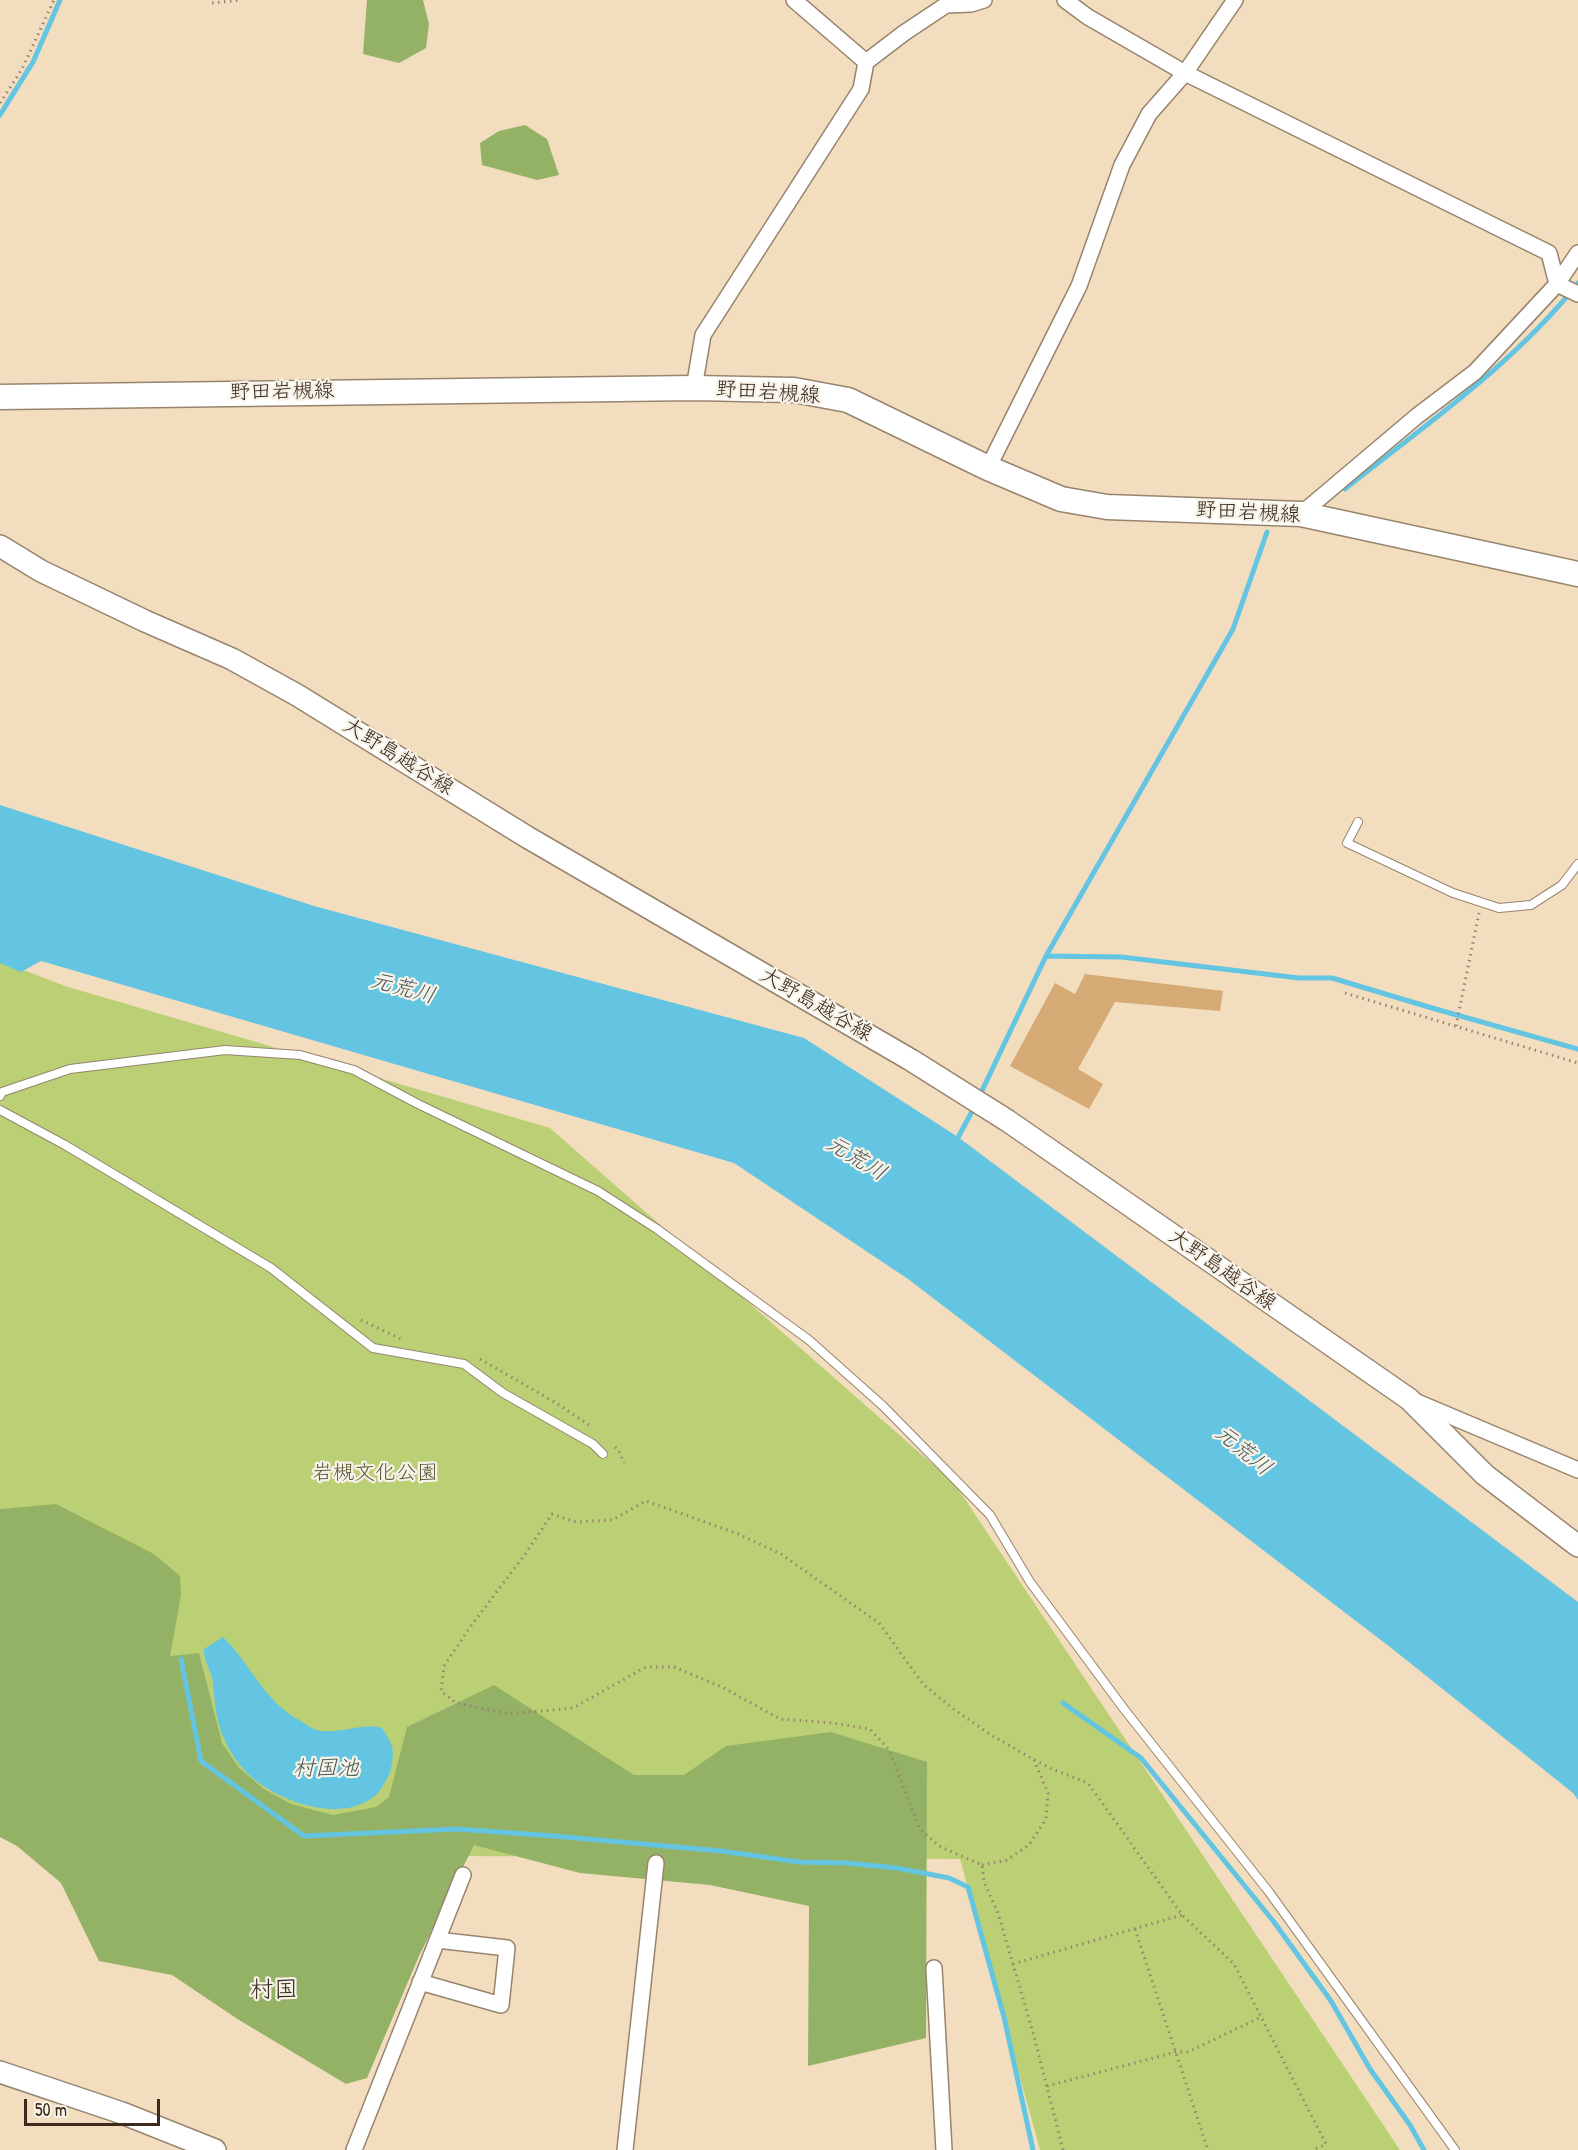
<!DOCTYPE html>
<html>
<head>
<meta charset="utf-8">
<style>
	body { margin:0 }
	#map { position:relative; width:1578px; height:2150px; overflow:hidden; background:#f3ddbf; font-family:"Patrick Hand",sans-serif }
	canvas { display:block }
	.scale { position:absolute; left:24px; top:2099px; width:136px; height:27px; box-sizing:border-box; border:3px solid #3b2a1e; border-top:0; padding-left:8px; font-size:18px; line-height:21px; white-space:nowrap; color:#3b2a1e; -webkit-text-stroke:4px #f7f3e8; paint-order:stroke }
</style>
</head>
<body>
<div id="map">
<canvas width="1578" height="2150"></canvas>
<div class="scale">50 m</div>
</div>
<script>
const g = document.querySelector('canvas').getContext('2d');
g.lineJoin = 'round';
function paint(path, color) { g.fillStyle = color; g.fill(path, 'evenodd'); }
function strokePath(path, color, width, dash) { g.strokeStyle = color; g.lineWidth = width; g.lineCap = dash ? 'butt' : 'round'; g.setLineDash(dash || []); g.stroke(path); }
function label(font, color, halo, rows, align = 'center') {
  g.font = font + ' "Patrick Hand","Klee One",sans-serif'; g.lineWidth = 4.5; g.setLineDash([]); g.textBaseline = 'middle'; g.strokeStyle = halo; g.fillStyle = color; for (const [text, x, y, turn = 0] of rows) {
    g.save(); g.translate(x, y); g.rotate((+turn || 0) * Math.PI / 180); g.textAlign = isNaN(turn) ? turn : align; if (halo) g.strokeText(text, 0, 0); g.fillText(text, 0, 0); g.restore();
  }
}
const green = new Path2D(`
	M0 961 65 986 550 1128 954 1483 1400 2150H1040L960 1859 454 1856 0 1812Z`);
const forest = new Path2D(`
	M367 0H423L429 24 426 48 399 63 363 54Z
	M525 125 547 139 559 175 537 180 482 165 480 143 499 131Z
	M56 1504 154 1554 180 1576 181 1595 170 1656 199 1653 222 1743 239 1768 264 1789 291 1804 333 1815 376 1807 389 1797 407 1727 494 1685 634 1775H684L726 1746 831 1732 927 1762 926 2038 808 2066 809 1906 710 1885 580 1873 474 1845 419 1956 367 2078 346 2084 239 2020 172 1975 99 1961 61 1883 17 1846 0 1837V1509Z`);
const water = new Path2D(`
	M0 805 314 906 804 1038 958 1137 1578 1602V1800L1573 1793 1390 1647 908 1279 734 1163 41 961 21 972 0 963Z
	M223 1637C251 1664 264 1702 301 1721 306 1724 312 1729 317 1730 339 1735 361 1722 382 1728 385 1733 389 1738 391 1744 395 1753 392 1770 387 1779 384 1783 381 1790 377 1794 345 1823 290 1805 259 1783 245 1773 232 1757 225 1741 216 1722 215 1704 213 1683 212 1672 203 1660 204 1649Z`);
const stream = new Path2D(`
	M0 115 33 62 60 0
	M1345 489C1425 425 1514 364 1578 283
	M1046 956 1121 957 1299 978H1332L1432 1008 1578 1049
	M979 1097 1046 956 1233 629 1267 532
	M955 1143 975 1106
	M181 1659 201 1761 304 1836 457 1829 554 1836 721 1851 799 1862 847 1863 897 1868 949 1878 968 1887 1004 2017 1033 2150
	M1063 1703 1141 1758 1274 1922 1331 2001 1370 2069 1410 2125 1424 2150`);
const building = new Path2D(`
	M1085 974 1223 991 1220 1011 1115 1002 1078 1069 1103 1084 1089 1109 1010 1066 1055 983 1075 994Z`);
const path = new Path2D(`
	M212 3 241 0
	M0 103 22 69 54 0
	M1345 993 1578 1063
	M1456 1026 1479 913
	M361 1320 401 1339
	M480 1359 556 1403 592 1427
	M615 1447 619 1451 624 1463
	M982 1865 1007 1860 1029 1845 1046 1819 1048 1793 1034 1760
	M1135 1929 1208 2150
	M1013 1964 1182 1915
	M1047 2086 1176 2052H1188L1261 2017
	M1063 2150 1034 2036 998 1913 984 1882 982 1865 939 1846 920 1829 889 1750 870 1729 833 1723 780 1719 724 1688 674 1667H646L573 1708 510 1714 456 1703 441 1691 444 1666 468 1630 526 1553 552 1514 576 1522 612 1520 646 1501 736 1533 781 1554 879 1623 923 1684 952 1708 991 1735 1033 1759 1052 1769 1088 1783 1182 1915 1234 1964 1326 2144 1313 2150`);
const lane = new Path2D(`
	M1358 822 1347 843 1453 893 1499 908 1531 905 1562 885 1578 864
	M0 1096 2 1092 70 1069 225 1050 300 1055 354 1070 418 1104 598 1191 657 1229 809 1340 883 1406 990 1515 1030 1582 1124 1709 1269 1892 1455 2150
	M0 1110 65 1145 271 1268 373 1348 464 1364 503 1393 593 1444 603 1454`);
const street = new Path2D(`
	M794 0 866 62
	M1065 0 1088 17 1185 73 1549 253 1557 284 1578 294
	M694 388 703 335 861 89 866 62 904 33 946 5 971 4 984 0
	M988 468 1079 286 1122 165 1149 114 1185 73 1235 0
	M1301 514 1417 416 1475 372 1557 284 1578 253
	M1417 1402 1578 1470
	M934 1968 944 2150
	M420 1982 501 2005 507 1948 437 1940
	M354 2150 463 1875
	M625 2150 656 1863`);
const secondary = new Path2D(`
	M0 546 41 571 145 621 232 659 297 695 527 837 911 1060 1008 1121 1409 1399 1485 1475 1578 1546
	M0 2072 122 2113 215 2150`);
const primary = new Path2D(`
	M0 397 694 388 794 390 848 400 988 468 1061 499 1107 507 1301 514 1578 574`);
const streetNames = [
	["野田岩槻線",282,392,-1],
	["野田岩槻線",768,393,4],
	["野田岩槻線",1248,513,3],
	["大野島越谷線",398,757,32],
	["大野島越谷線",816,1005,30],
	["大野島越谷線",1222,1270,35]
];
const parkNames = [
	["岩槻文化公園",375,1473]
];
const waterNames = [
	["元荒川",403,989,15],
	["元荒川",856,1159,31],
	["元荒川",1243,1451,39],
	["村国池",326,1769]
];
const quarterNames = [
	["村国",274,1991]
];
paint(green, '#bbd074');
paint(forest, '#94b266');
paint(water, '#63c5e1');
strokePath(stream, '#63c5e1', 5);
paint(building, '#d5aa75');
strokePath(lane, '#97846e', 10);
strokePath(street, '#97846e', 18);
strokePath(secondary, '#97846e', 24);
strokePath(primary, '#97846e', 27);
strokePath(path, '#97846e', 3, [1.5, 4.5]);
strokePath(lane, '#fff', 8);
strokePath(street, '#fff', 15);
strokePath(secondary, '#fff', 21);
strokePath(primary, '#fff', 24);
label('21px', '#3b2a1e', '#f7f3e8', streetNames);
label('21px', '#5b5434', '#f7f3e8', parkNames);
label('italic 22px', '#475858', '#f7f3e8', waterNames);
label('24px', '#3b2a1e', '#f7f3e8', quarterNames);
</script>
</body>
</html>
